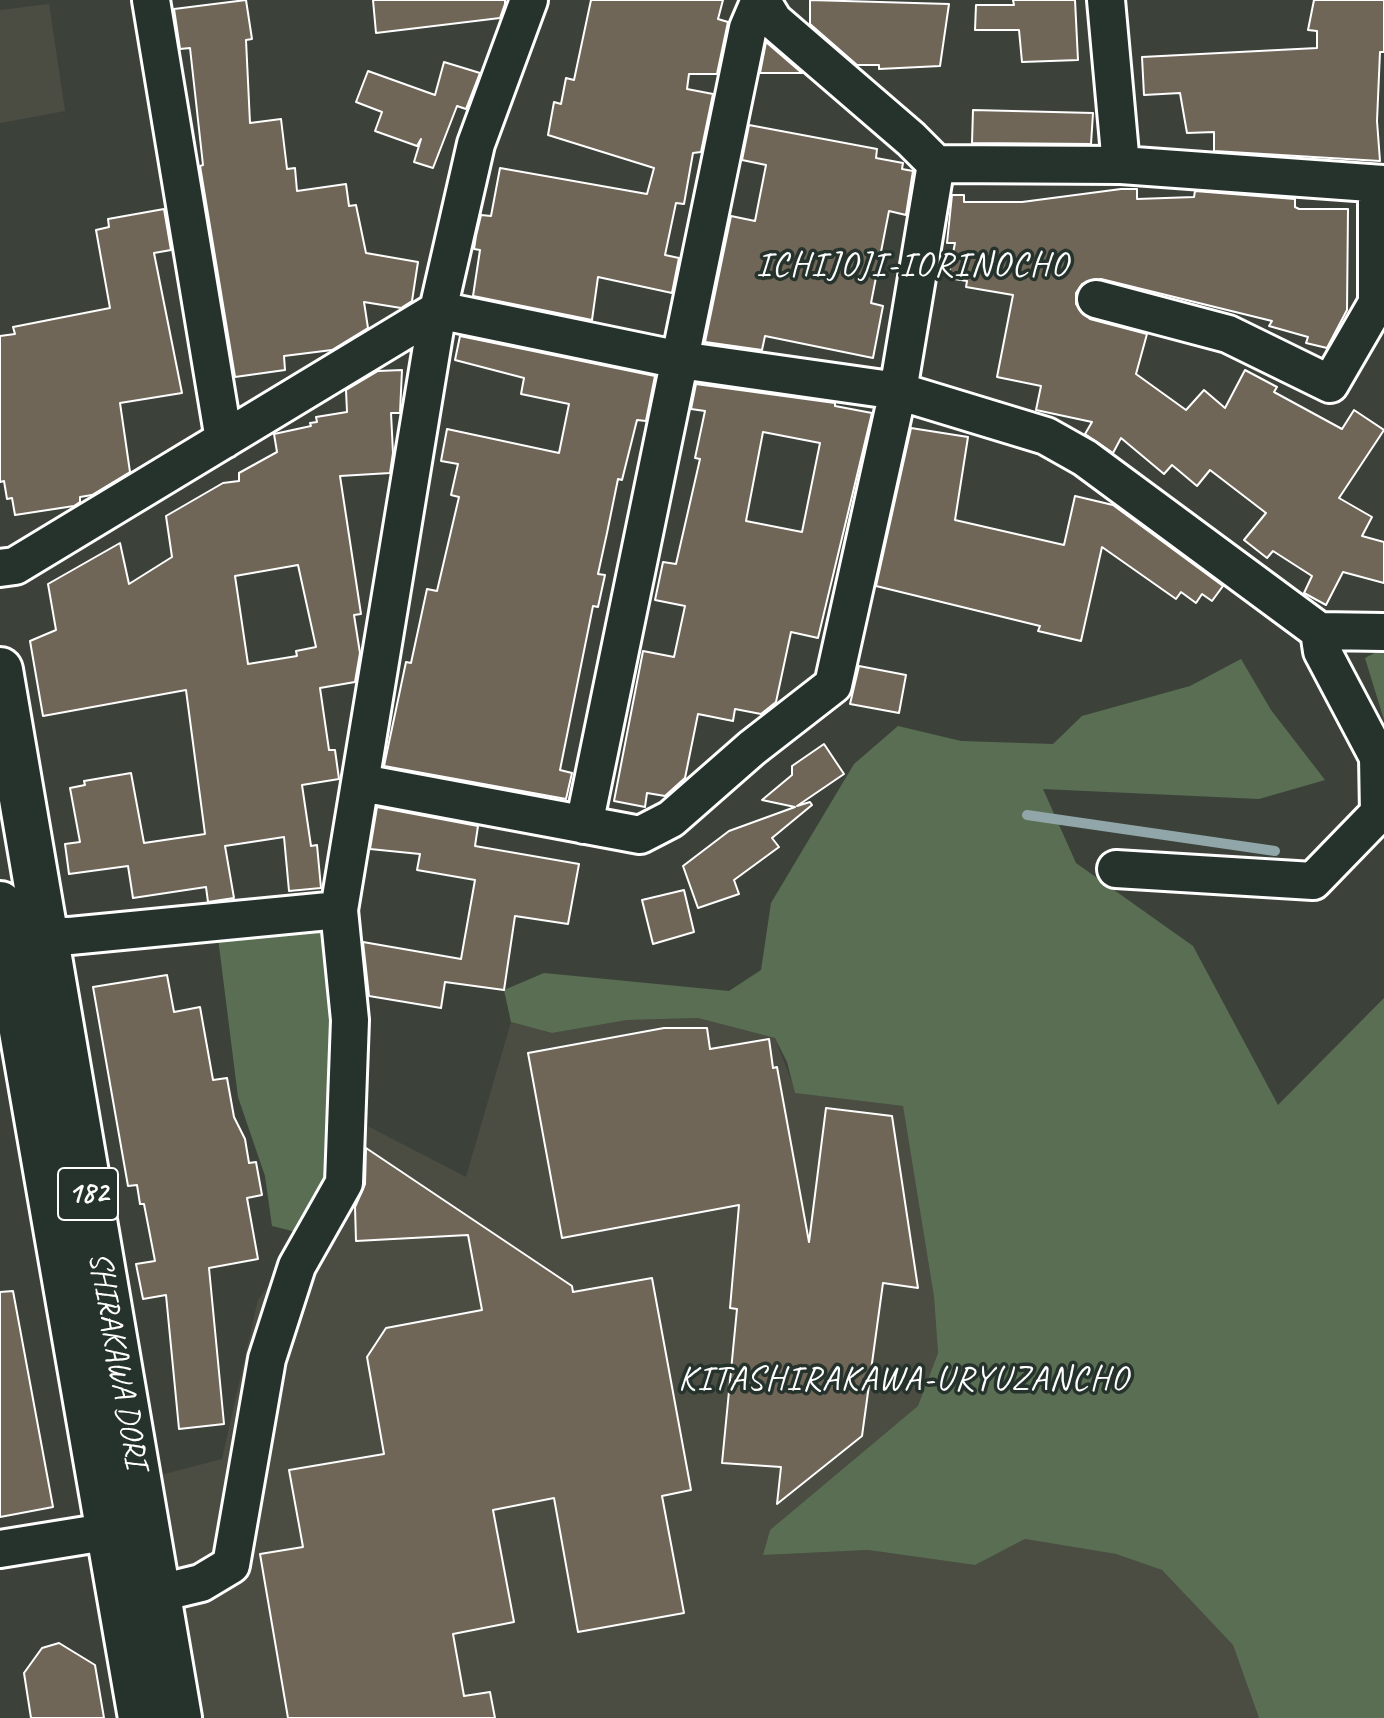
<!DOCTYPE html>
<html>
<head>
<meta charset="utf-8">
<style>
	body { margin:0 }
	canvas { display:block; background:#3c423a }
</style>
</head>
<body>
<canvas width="1384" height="1718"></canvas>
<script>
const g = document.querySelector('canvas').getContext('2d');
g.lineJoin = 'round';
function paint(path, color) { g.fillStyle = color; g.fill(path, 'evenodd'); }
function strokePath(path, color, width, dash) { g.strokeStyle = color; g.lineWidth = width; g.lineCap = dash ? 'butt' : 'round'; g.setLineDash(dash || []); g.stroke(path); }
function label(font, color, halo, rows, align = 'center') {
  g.font = font + ' Caveat,sans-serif'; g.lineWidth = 7; g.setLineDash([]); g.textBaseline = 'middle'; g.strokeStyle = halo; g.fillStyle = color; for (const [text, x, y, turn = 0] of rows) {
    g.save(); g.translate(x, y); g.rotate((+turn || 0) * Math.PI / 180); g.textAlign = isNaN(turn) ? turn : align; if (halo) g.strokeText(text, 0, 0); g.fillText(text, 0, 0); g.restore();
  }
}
const built = new Path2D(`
	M49 4 65 111 0 123V10Z
	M698 1018 775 1038 796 1093 903 1106 934 1297 938 1353 919 1406 770 1530 763 1555 868 1550 975 1565 1025 1539 1116 1554 1162 1570 1233 1645 1259 1718H193L153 1477 222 1459 258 1300 315 1224 342 1113 466 1177 511 1022 552 1033 627 1020Z`);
const green = new Path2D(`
	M1384 648V720L1365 658Z
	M1241 659 1271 710 1325 780 1259 799 1043 789 1076 863 1193 946 1278 1105 1384 998V1718H1259L1233 1645 1162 1570 1116 1554 1025 1539 975 1565 868 1550 763 1555 770 1530 918 1406 938 1353 934 1297 903 1106 795 1093 787 1062 775 1038 698 1018 627 1020 552 1033 511 1022 504 990 544 973 729 991 761 970 771 903 854 764 898 726 961 741 1053 744 1082 716 1190 686Z
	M325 925C332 1016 355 1155 304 1234L272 1226 265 1176 238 1097 217 930Z`);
const stream = new Path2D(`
	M1027 815 1275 851`);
const building = new Path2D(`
	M246 0 252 39 246 40 250 123 281 119 287 169 295 168 297 191 346 184 349 206 356 205 366 253 418 262 412 301 401 308 364 302 368 328 332 350 284 356 285 370 235 377 200 166 203 165 190 48 180 49 174 9Z
	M373 0H505V4L500 18 376 33Z
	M591 0H723L718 19 728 22 717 74H689L687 89 713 94 701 152 693 153 684 204 676 203 665 255 679 258 672 293 598 277 592 320 473 296 480 250 474 249 476 236 481 215 491 216 500 168 647 194 654 168 548 135 554 102 561 104 566 78 574 80Z
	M810 0 949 4 940 66 879 69V65H857L810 24Z
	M1013 0H1075L1078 60 1022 62 1019 30H975L976 5H1014Z
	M1314 0H1384V52H1380L1377 121 1380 161 1214 151V132L1187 133 1180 93 1144 95 1142 57 1317 48V31L1308 30Z
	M766 42 802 73H760Z
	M444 62 480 73 466 109 457 106 433 168 414 162 421 139 417 146 375 131 382 112 356 102 368 71 435 95Z
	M973 110 1093 113 1091 144 972 143Z
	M749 125 877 149 876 158 903 163 902 169 913 171 906 215 889 211 871 303 883 306 873 358 765 336 762 350 705 342 731 216 755 221 766 165 742 160Z
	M1121 189H1137V199L1194 197 1195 191 1295 199V207L1299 209H1348L1347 310 1327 348 1306 343 1308 337 1269 326 1272 321 1101 279 1082 284 1076 293V304L1090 319 1147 334 1136 374 1186 410 1204 390 1225 408 1245 370 1277 387 1274 392 1342 429 1354 410 1384 430 1339 498 1372 517 1362 536 1384 542V583L1343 572 1326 605 1304 593 1312 576 1273 551 1267 558 1244 540 1266 513 1210 470 1197 486 1172 465 1164 474 1121 438 1113 453 1085 434 1092 422 1036 410 1041 386 997 377 1013 295 966 287 967 281 948 278 955 243H947L952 195H964V202H1022Z
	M164 209 171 250 154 253 182 393 120 403 130 472 92 495 80 497V502L74 506 15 515 12 498 7 499 4 481 0 482V336L15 334 13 327 110 308 96 230 109 227 108 219Z
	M460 336 655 376 646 421 637 420 622 480 618 479 607 533 598 574 605 575 598 607 593 606 560 770 572 773 566 799 384 766 406 662 411 663 427 589 437 591 459 497 451 495 458 464 441 461 447 429 559 453 569 404 521 394 524 378 455 360Z
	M402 370 400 413H391L393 453 390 473 340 476 361 614 354 615 360 653 355 682 320 688 329 750H335L339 779 302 785 311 846 317 845 321 888 289 891 284 837 225 846 234 898 208 902 206 887 133 898 128 866 69 874 65 844 80 842 70 788 85 785 84 781 131 773 144 843 205 834 186 690 43 716 30 641 56 630 48 584 120 543 129 584 172 557 166 516 223 483 239 481V473L277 452 274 434 311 426 310 423 317 422 316 417 347 412 346 390 378 371ZM298 565 316 647 296 651 297 656 248 664 235 576Z
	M696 384 835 403V406L872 413 818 638 791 632 776 702 761 714 735 709 733 721 698 714 685 778 665 796 647 793 645 807 614 801 643 651 674 657 685 606 655 600 663 562 676 564 700 459 695 458 705 411 691 409ZM763 432 820 443 802 532 746 521Z
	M911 428 968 437 955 520 1064 545 1075 496 1113 505 1223 586 1212 601 1202 594 1196 603 1181 592 1176 599 1102 547 1081 641 1038 631 1040 626 876 586Z
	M859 666 906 675 899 713 850 704Z
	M824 744 844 774 797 806 810 802 812 805 772 838 779 847 734 880 739 894 698 908 683 866 729 831 795 807 762 800 792 775V766Z
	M377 807 478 826 475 846 579 864 568 924 515 916 504 990 445 982 441 1008 369 996 363 942 461 959 475 880 417 870 420 854 370 849Z
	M684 890 694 932 653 944 642 900Z
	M167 975 174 1012 200 1007 213 1080 227 1078 234 1117 245 1139 249 1163 256 1162 262 1195 247 1198 258 1259 209 1268 224 1424 179 1429 166 1295 143 1299 136 1264 155 1261 144 1204H140L137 1185 128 1186 93 987Z
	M664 1028H707L710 1049 769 1039 773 1068 777 1067 809 1242 826 1108 892 1116 918 1288 883 1283 862 1436 777 1504 781 1467 722 1463 737 1309 730 1308 739 1205 562 1238 528 1053Z
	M366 1148 572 1286 573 1292 652 1278 691 1490 662 1496 684 1613 578 1632 554 1498 493 1510 514 1622 453 1634 464 1696 490 1692 495 1718H288L260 1554 303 1547 289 1470 384 1454 367 1357 386 1328 482 1310 468 1235 356 1241 355 1207 365 1184Z
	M13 1291 53 1507 0 1517V1292Z
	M59 1643 95 1665 104 1718H31L24 1673 42 1648Z`);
const street = new Path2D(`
	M151 0 224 440
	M761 0 774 21 911 139 936 164 1121 165 1384 184
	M1106 0 1121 165
	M936 164 898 391 1046 436 1085 458 1319 631 1384 632
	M1096 299 1228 334 1330 384 1377 303V184
	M0 568 15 566 438 310 680 360 898 391 833 685 752 748 671 819 640 835 362 783
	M584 825 748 28 760 0
	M1116 869 1313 881 1379 813 1378 757 1322 651 1319 631
	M18 935 70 936 339 910
	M0 1549 136 1527
	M131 1600 201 1583 231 1565 267 1359 297 1266 344 1183 350 1020 339 910 438 310 476 144 529 0`);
const primary = new Path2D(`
	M0 670 179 1718
	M0 904 141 1718`);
const shields = [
	[88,1194,60]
];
const shieldNames = [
	["182",88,1194]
];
const streetNames = [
	["SHIRAKAWA DORI",117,1360,80]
];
const neighbourhoodNames = [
	["ICHIJOJI-IORINOCHO",913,266],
	["KITASHIRAKAWA-URYUZANCHO",904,1380]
];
paint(built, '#4b4d43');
paint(green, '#596e52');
strokePath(stream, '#91a6a8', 10);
paint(building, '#6f6658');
strokePath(building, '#fff', 2);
strokePath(street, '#fff', 42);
strokePath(primary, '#fff', 50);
strokePath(street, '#26332d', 36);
strokePath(primary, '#26332d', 44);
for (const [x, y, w] of shields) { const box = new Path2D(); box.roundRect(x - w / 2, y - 26, w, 52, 6); g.fillStyle = '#26332d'; g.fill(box); strokePath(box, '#fff', 2); }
label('bold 30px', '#fff', null, shieldNames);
label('32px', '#fff', '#26332d', streetNames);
g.letterSpacing = '2px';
label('34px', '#fff', '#26332d', neighbourhoodNames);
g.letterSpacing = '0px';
</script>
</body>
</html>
